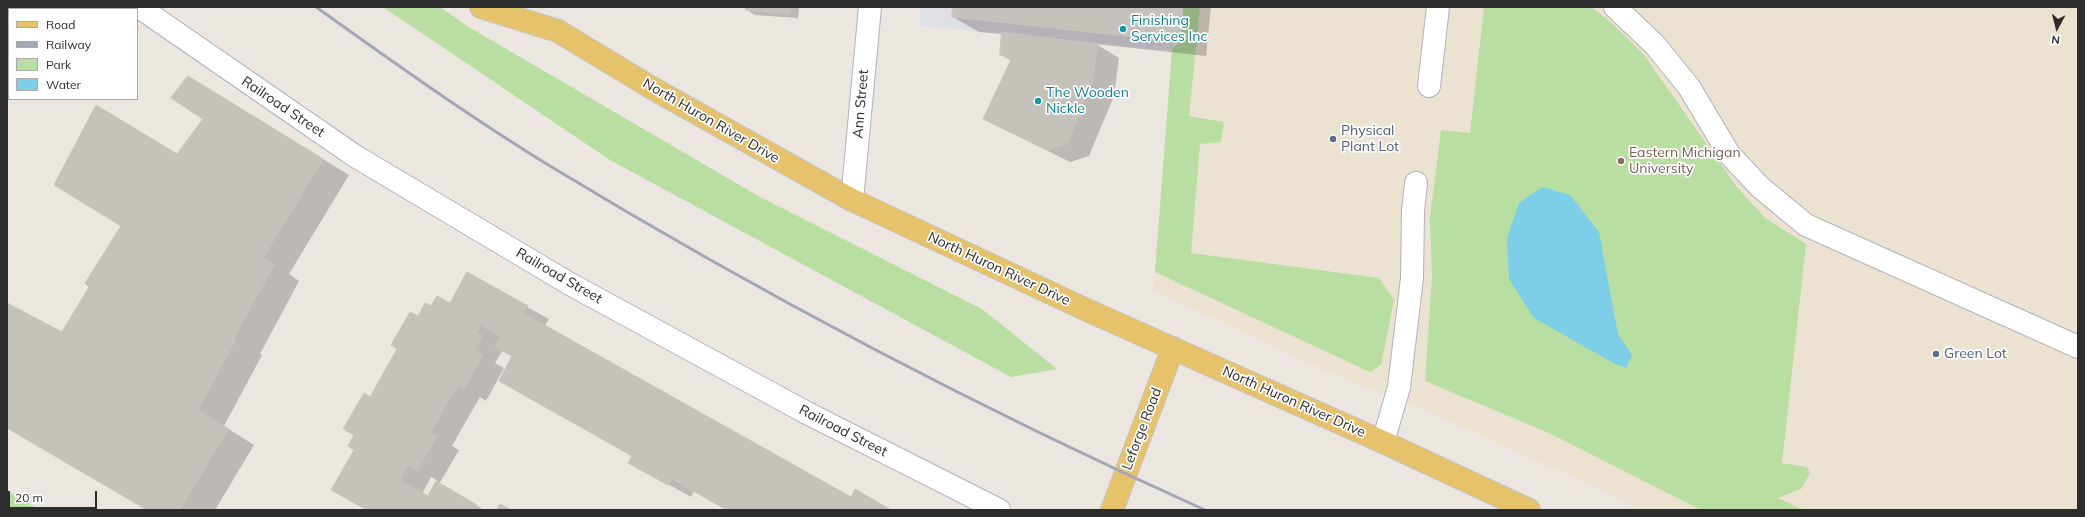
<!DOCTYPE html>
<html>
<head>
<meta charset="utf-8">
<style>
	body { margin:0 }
	#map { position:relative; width:2085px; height:517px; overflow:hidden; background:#ece6e0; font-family:Mulish,sans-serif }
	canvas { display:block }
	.frame { position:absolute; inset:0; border:8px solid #2c2c2c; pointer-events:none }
	.legend { position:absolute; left:8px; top:8px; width:130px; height:92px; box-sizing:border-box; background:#fff; border:1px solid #ababab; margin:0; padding:5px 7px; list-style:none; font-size:12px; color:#2c2c2c }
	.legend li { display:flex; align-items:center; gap:8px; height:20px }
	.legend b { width:20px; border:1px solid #ababab }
	.north { position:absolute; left:2037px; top:8px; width:40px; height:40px; -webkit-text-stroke:3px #fff; paint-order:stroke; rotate:187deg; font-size:11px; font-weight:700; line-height:16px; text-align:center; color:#2c2c2c }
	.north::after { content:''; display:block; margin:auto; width:14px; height:18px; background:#2c2c2c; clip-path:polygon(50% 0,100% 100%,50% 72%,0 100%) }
	.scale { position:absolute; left:8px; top:491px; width:89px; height:18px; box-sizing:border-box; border:2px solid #2c2c2c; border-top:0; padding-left:5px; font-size:12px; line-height:14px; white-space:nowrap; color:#2c2c2c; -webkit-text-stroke:3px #fff; paint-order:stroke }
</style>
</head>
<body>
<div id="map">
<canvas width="2085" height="517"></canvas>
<div class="frame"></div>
<ul class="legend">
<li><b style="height:5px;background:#e6c36b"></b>Road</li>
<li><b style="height:5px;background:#a3a6b5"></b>Railway</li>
<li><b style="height:11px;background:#b9dea1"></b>Park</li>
<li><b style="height:11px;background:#7ccfe6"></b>Water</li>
</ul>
<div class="north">N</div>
<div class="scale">20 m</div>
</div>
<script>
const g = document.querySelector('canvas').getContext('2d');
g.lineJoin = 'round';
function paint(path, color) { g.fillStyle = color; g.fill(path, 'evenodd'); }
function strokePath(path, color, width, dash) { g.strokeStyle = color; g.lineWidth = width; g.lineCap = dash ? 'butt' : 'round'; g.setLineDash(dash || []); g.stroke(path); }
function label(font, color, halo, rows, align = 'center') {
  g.font = font + ' Mulish,sans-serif'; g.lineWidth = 3.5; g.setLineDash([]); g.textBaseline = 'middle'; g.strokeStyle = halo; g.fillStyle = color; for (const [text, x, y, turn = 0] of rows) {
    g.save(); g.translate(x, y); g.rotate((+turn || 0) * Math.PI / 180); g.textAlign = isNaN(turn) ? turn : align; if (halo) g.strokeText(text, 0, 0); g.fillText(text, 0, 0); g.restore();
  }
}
const industrial = new Path2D(`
	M921 7H1176L1172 50 919 26Z`);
const education = new Path2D(`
	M1176 7H2078V510H1639L1591 485 1431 413 1342 378 1153 290Z`);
const green = new Path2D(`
	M383 7H440L467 26 760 197 982 309 1057 369 1011 377 610 160Z
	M1183 7H1200L1189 116 1224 122 1221 142 1200 144 1191 253 1379 278 1394 300 1381 365 1370 372 1155 272 1172 50 1180 41Z
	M1484 7H1591L1612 23 1644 55 1736 186 1765 218 1806 244 1782 463 1807 467 1810 473 1801 489 1778 498 1803 510H1701L1549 433 1425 381 1432 277 1430 217 1441 130 1470 133Z
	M7 491 40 510H7Z`);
const water = new Path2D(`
	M1542 187 1570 195 1599 232 1618 334 1632 355 1626 368 1615 364 1534 318 1509 279 1507 238 1519 203Z`);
const shadow = new Path2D(`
	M747 7H799L798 18 755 15 747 10Z
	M954 7H1211L1206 56 1096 44 1119 58 1114 96 1089 156 1070 162 984 119 1012 61 1001 55 1003 34 979 32 953 17Z
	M215 93 349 175 289 274 299 281 260 354 262 355 224 426 254 445 215 510H149L7 426V304L62 333 178 155 204 119Z
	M450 304 527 307 549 319 545 326 851 499 889 510H729L694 491 691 497 630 463 634 456 513 356 503 350 495 363 504 368 486 401 480 397 465 423 452 446 459 450 439 484 484 510H368L355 449 356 435 370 398 418 317 432 307ZM431 477 438 481 428 497 422 494Z`);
const building = new Path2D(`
	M746 7H790L789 14 746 10Z
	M953 7H1183L1180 42 952 17Z
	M1002 32 1098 44 1092 83 1067 144 1047 150 983 119 1012 58 1000 55Z
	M188 76 323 159 263 258 274 265 234 338 236 339 198 410 228 429 180 510H147L7 428V303L62 332 89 287 85 283 121 226 54 185 96 105 177 154 203 119 171 98Z
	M467 272 528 306 523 313 851 497 855 489 891 510H727L672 479 668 485 628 463 632 456 499 381 512 356 495 347 501 336 481 325 476 332 482 336 474 350 483 355 464 389 458 385 443 410 431 433 437 436 417 471 408 465 400 480 428 496 436 481 477 505 474 510H367L331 490 354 450 348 446 354 435 343 429 364 393 370 397 397 349 391 345 410 312 418 316 425 303 431 306 437 296 450 303Z
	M500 504 511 510H497Z`);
const minor = new Path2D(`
	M139 7 355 156 570 284 807 413 999 510
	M1615 7 1655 45 1689 87 1729 154 1760 187 1806 225 2078 347
	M1429 86 1438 7
	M852 200 870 7
	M1383 442 1399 387 1412 278 1413 211 1416 183`);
const major = new Path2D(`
	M481 7 558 31 652 88 852 200 1089 311 1383 442 1529 510
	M1112 510 1173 348`);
const rail = new Path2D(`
	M316 7C393 62 470 117 550 166 761 294 980 409 1205 510`);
const markers = [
	[1123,29,4,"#0f9aa8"],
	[1038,101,4,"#0f9aa8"],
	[1333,139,4,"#5c6f8a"],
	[1621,161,4,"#8d6e63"],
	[1936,354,4,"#5c6f8a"]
];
const cultureNames = [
	["Finishing",1131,21],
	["Services Inc",1131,37],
	["The Wooden",1046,93],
	["Nickle",1046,109]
];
const streetNames = [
	["Ann Street",861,104,-85],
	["Railroad Street",283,107,34],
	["North Huron River Drive",711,121,30],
	["North Huron River Drive",999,269,25],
	["Railroad Street",559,276,30],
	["North Huron River Drive",1294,402,24],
	["Leforge Road",1142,429,-69],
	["Railroad Street",843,431,27]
];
const serviceNames = [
	["Physical",1341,131],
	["Plant Lot",1341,147],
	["Green Lot",1944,354]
];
const educationNames = [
	["Eastern Michigan",1629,153],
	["University",1629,169]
];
paint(industrial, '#e1dfe6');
paint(education, '#ece2d1');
paint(green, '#b9dea1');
paint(water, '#7ccfe6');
paint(shadow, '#0003');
paint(building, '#c5c1bb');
strokePath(building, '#c8c2b9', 1);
strokePath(minor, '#b0b2bb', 24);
strokePath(major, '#c4c4c4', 24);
strokePath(minor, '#fff', 22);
strokePath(major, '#e6c36b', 22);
strokePath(rail, '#a3a6b5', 3);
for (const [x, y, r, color] of markers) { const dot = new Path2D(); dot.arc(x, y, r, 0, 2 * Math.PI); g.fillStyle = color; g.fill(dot); strokePath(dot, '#fff', 1.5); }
label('14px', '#0d838f', '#fff', cultureNames, 'left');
label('14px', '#2c2c2c', '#fff', streetNames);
label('14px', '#4e5e75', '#fff', serviceNames, 'left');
label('14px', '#785e54', '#fff', educationNames, 'left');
</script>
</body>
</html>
